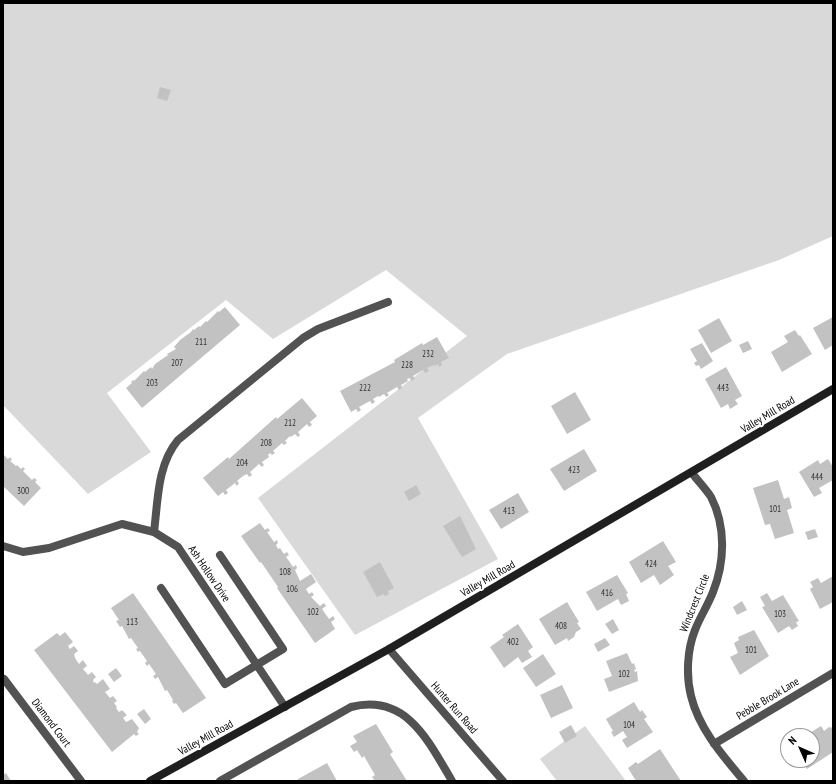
<!DOCTYPE html>
<html>
<head>
<meta charset="utf-8">
<style>
	body { margin:0 }
	#map { position:relative; width:836px; height:784px; overflow:hidden; background:#fff; font-family:"PT Sans Narrow",sans-serif }
	canvas { display:block }
	.frame { position:absolute; inset:0; border:4px solid #000; pointer-events:none }
	.north { position:absolute; left:780px; top:728px; width:40px; height:40px; box-sizing:border-box; background:#fff; border:1px solid #999; border-radius:50%; rotate:315deg; font-size:11px; font-weight:700; line-height:16px; text-align:center; color:#000 }
	.north::after { content:''; display:block; margin:auto; width:14px; height:18px; background:#000; clip-path:polygon(50% 0,100% 100%,50% 72%,0 100%) }
</style>
</head>
<body>
<div id="map">
<canvas width="836" height="784"></canvas>
<div class="frame"></div>
<div class="north">N</div>
</div>
<script>
const g = document.querySelector('canvas').getContext('2d');
g.lineJoin = 'round';
function paint(path, color) { g.fillStyle = color; g.fill(path, 'evenodd'); }
function strokePath(path, color, width, dash) { g.strokeStyle = color; g.lineWidth = width; g.lineCap = dash ? 'butt' : 'round'; g.setLineDash(dash || []); g.stroke(path); }
function label(font, color, halo, rows, align = 'center') {
  g.font = font + ' "PT Sans Narrow",sans-serif'; g.lineWidth = 4; g.setLineDash([]); g.textBaseline = 'middle'; g.strokeStyle = halo; g.fillStyle = color; for (const [text, x, y, turn = 0] of rows) {
    g.save(); g.translate(x, y); g.rotate((+turn || 0) * Math.PI / 180); g.textAlign = isNaN(turn) ? turn : align; if (halo) g.strokeText(text, 0, 0); g.fillText(text, 0, 0); g.restore();
  }
}
const green = new Path2D(`
	M3 3H833V236L779 260 507 354 418 418 498 559 355 635 258 498 467 336 386 270 273 339 226 300 107 393 151 452 88 494 3 405Z
	M585 726 626 781H557L540 759Z`);
const building = new Path2D(`
	M160 87 171 90 167 101 157 98Z
	M225 307 240 325 142 408 126 388 132 383 131 382 133 380 134 381 144 371 145 372 151 367 152 369 155 364 168 355 167 354 176 349 174 347 180 340 191 332 193 329 194 330 199 326 200 327 206 321 207 322 218 311 219 312Z
	M833 317V345L825 350 813 328Z
	M719 318 732 341 711 353 698 330Z
	M795 330 799 336 800 335 812 354 782 372 771 352 788 342 784 336Z
	M437 337 449 358 441 362 442 365 439 367 438 364 435 366 434 365 427 368 429 371 425 373 423 370 413 376 415 379 411 381 410 378 407 379 408 381 401 385 402 388 399 390 397 387 387 393 389 395 386 397 384 394 379 397 378 396 373 399 375 402 372 404 370 401 359 407 361 410 358 412 356 409 351 412 340 391 395 362 394 360 422 343 423 345Z
	M748 341 752 349 743 353 739 345Z
	M702 343 713 361 701 369 699 365 696 366 694 363 697 361 690 349Z
	M726 367 742 396 735 400 738 404 730 409 728 404 721 408 705 379Z
	M575 392 591 420 567 434 551 406Z
	M302 398 317 416 310 422 312 425 309 427 307 424 298 432 300 435 298 437 295 434 291 437 290 436 285 441 287 443 284 445 282 443 273 451 275 453 272 455 270 453 268 455 269 457 262 462 264 465 262 467 259 464 250 472 252 475 249 477 247 474 243 476 237 481 239 483 237 486 235 483 226 490 228 493 225 495 223 492 218 496 203 478 228 457 229 459 276 417 277 419Z
	M584 449 597 471 564 491 550 469Z
	M3 454 8 459 10 457 12 460 10 461 16 466 17 465 21 469 23 467 25 469 23 471 32 480 34 478 37 480 35 482 41 488 24 506 3 486Z
	M828 459 833 467V480L819 488 822 493 814 497 799 472 818 460 820 464Z
	M778 480 784 499 789 497 792 508 787 510 794 533 775 539 770 524 765 525 753 488Z
	M416 485 421 494 409 501 404 492Z
	M518 493 529 512 501 529 489 510Z
	M460 516 476 549 462 557 443 526Z
	M260 523 265 530 268 528 270 531 267 532 274 542 277 540 278 543 276 545 278 549 280 548 284 554 287 552 289 555 286 557 289 561 293 567 296 565 297 568 295 570 300 581 311 574 316 582 306 589 309 594 312 592 314 595 311 597 320 606 324 603 326 606 322 609 329 619 333 616 335 619 331 622 335 629 315 643 277 588 278 587 261 562 260 563 241 536Z
	M815 529 818 537 808 540 805 532Z
	M663 541 676 562 668 566 674 575 660 585 654 575 641 583 629 562Z
	M380 562 394 588 388 591 389 594 385 596 384 594 377 597 363 572Z
	M617 575 628 593 626 594 629 601 621 605 618 599 597 611 586 592Z
	M833 576V602L820 609 810 589 813 587 810 582 818 578 821 583Z
	M133 593 206 698 183 713 176 703 174 704 172 701 173 700 167 690 165 691 158 677 155 679 153 676 156 674 149 664 147 666 145 663 147 661 140 651 138 652 136 649 138 648 131 638 129 639 122 626 120 627 116 621 119 620 111 608Z
	M767 593 772 601 783 595 799 621 796 622 798 626 792 630 789 626 778 633 762 607 765 606 760 597Z
	M742 601 747 610 737 615 733 607Z
	M567 602 579 622 577 623 581 629 576 632 574 637 568 641 567 638 555 645 539 619Z
	M613 619 619 630 612 634 605 624Z
	M518 624 533 647 528 651 532 657 522 663 518 657 504 668 490 647 504 637 502 635Z
	M754 630 769 656 740 675 730 657 738 653 734 643 739 640 738 637Z
	M65 632 73 642 68 646 70 649 74 646 78 651 74 654 75 658 79 664 83 660 87 666 83 669 88 675 92 672 96 677 93 680 94 683 95 682 97 684 103 679 110 689 105 692 110 698 113 696 117 701 114 703 117 707 116 708 119 712 122 710 127 715 123 718 126 722 132 719 139 728 137 732 139 734 136 736 134 734 112 752 34 650 57 633 60 636Z
	M605 638 610 645 598 652 594 644Z
	M627 653 632 664 634 663 636 669 634 670 635 672 637 671 638 681 609 692 604 679 612 676 606 661Z
	M543 654 556 674 536 687 523 668Z
	M116 668 122 676 114 682 108 674Z
	M562 685 573 708 551 718 540 695Z
	M634 702 640 712 642 710 647 717 644 719 653 732 627 748 622 740 627 737 623 731 614 737 611 732 613 731 606 719Z
	M144 709 151 719 145 724 137 714Z
	M376 724 393 752 390 754 407 781H375L372 777 375 775 364 756 362 758 357 750 354 752 350 746 357 742 353 736Z
	M571 725 577 736 565 743 559 732Z
	M821 726 824 731 829 727 833 728V752L807 769 801 760H812V736H805Z
	M660 749 681 781H636L628 768 636 762 638 764Z
	M327 763 337 781H298V779Z
	M6 773 11 781H3V775Z`);
const lane = new Path2D(`
	M154 532C158 501 157 465 178 440L303 338 318 329 388 302
	M220 781 351 707C406 693 428 740 452 781`);
const street = new Path2D(`
	M692 473C698 481 706 489 711 497 726 526 725 562 713 592 708 605 700 617 695 630 687 650 686 676 691 696 699 729 723 756 744 781
	M3 546 23 552 49 548 122 524 154 532 178 547 285 707
	M161 588 225 684 283 649 220 555
	M389 649 503 781
	M4 679 81 781
	M714 744 833 673`);
const secondary = new Path2D(`
	M150 781 389 649 833 389`);
const numberNames = [
	["211",201,342],
	["232",428,354],
	["207",177,363],
	["228",407,365],
	["203",152,383],
	["222",365,388],
	["443",723,388],
	["212",290,423],
	["208",266,443],
	["204",242,463],
	["423",574,470],
	["444",817,477],
	["300",23,491],
	["101",775,509],
	["413",509,511],
	["424",651,564],
	["108",285,572],
	["106",292,589],
	["416",607,593],
	["102",313,612],
	["103",780,614],
	["113",132,622],
	["408",561,626],
	["402",513,642],
	["101",751,650],
	["102",624,674],
	["104",629,725]
];
const streetNames = [
	["Valley Mill Road",768,415,-31],
	["Ash Hollow Drive",209,574,56],
	["Valley Mill Road",488,579,-30],
	["Windcrest Circle",695,603,-68],
	["Pebble Brook Lane",768,699,-31],
	["Hunter Run Road",454,708,49],
	["Diamond Court",51,723,53],
	["Valley Mill Road",206,738,-29]
];
paint(green, '#d9d9d9');
paint(building, '#c2c2c2');
strokePath(lane, '#525252', 8);
strokePath(street, '#525252', 8);
strokePath(secondary, '#1f1f1f', 8);
label('9px', '#303030', null, numberNames);
label('11px', '#000', '#fff', streetNames);
</script>
</body>
</html>
